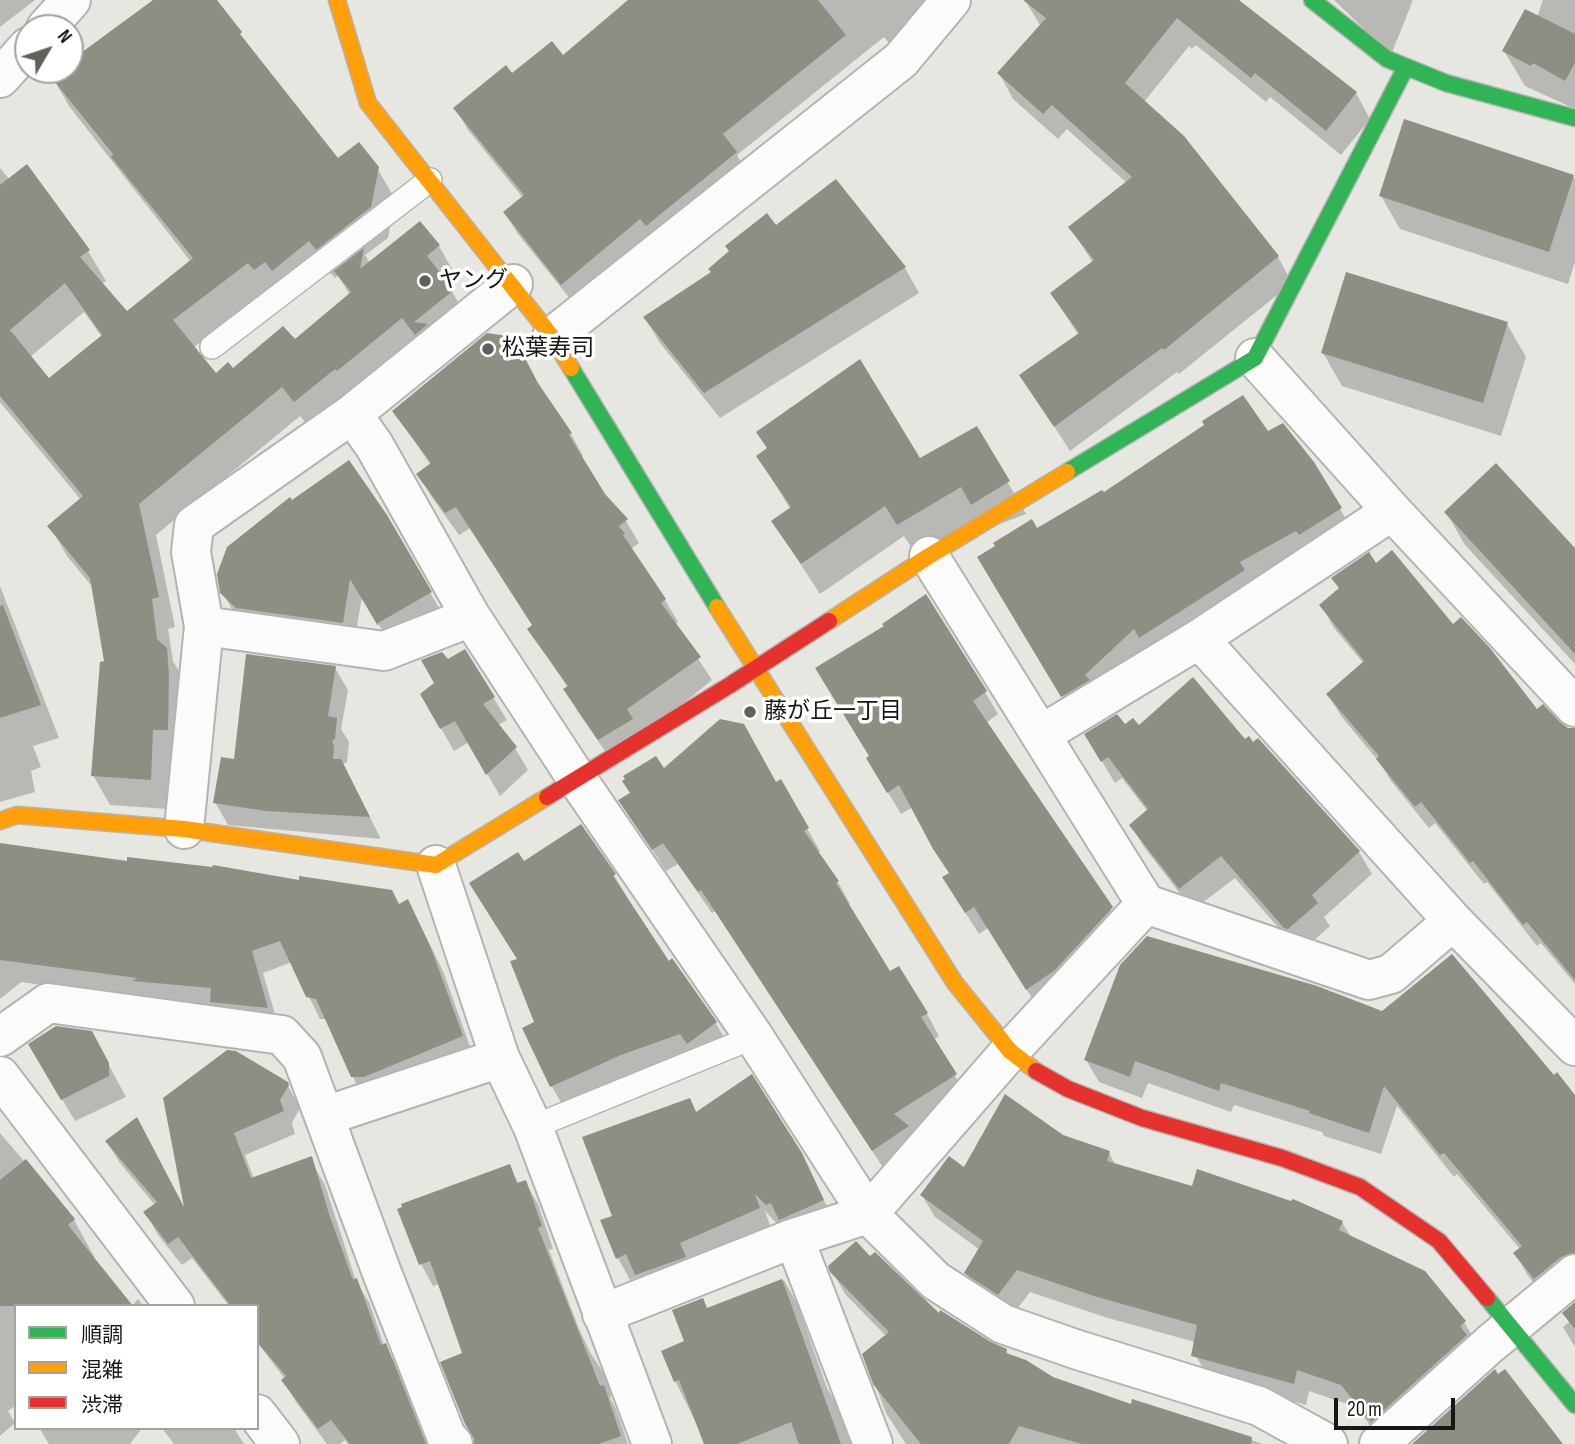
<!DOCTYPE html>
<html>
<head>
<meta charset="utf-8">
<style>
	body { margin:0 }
	#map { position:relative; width:1575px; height:1444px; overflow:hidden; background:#e7e7e2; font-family:"Sofia Sans Condensed","Noto Sans JP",sans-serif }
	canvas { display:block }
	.legend { position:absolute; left:14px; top:1304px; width:245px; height:126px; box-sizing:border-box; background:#fffffe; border:2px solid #a2a2a1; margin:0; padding:9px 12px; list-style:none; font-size:21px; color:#171715 }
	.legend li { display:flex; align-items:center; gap:14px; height:35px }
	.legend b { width:35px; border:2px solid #a2a2a1 }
	.north { position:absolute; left:14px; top:14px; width:70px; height:70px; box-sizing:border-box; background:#fffffe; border:2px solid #a2a2a1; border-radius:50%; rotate:51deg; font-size:19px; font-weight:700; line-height:28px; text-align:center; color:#171715 }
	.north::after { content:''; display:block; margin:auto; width:24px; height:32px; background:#60605d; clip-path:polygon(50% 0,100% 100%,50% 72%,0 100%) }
	.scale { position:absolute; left:1334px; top:1398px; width:121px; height:32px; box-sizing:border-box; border:4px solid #171715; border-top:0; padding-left:9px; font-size:21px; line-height:24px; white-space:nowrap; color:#171715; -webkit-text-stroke:5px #fffffe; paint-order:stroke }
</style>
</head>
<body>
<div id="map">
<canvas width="1575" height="1444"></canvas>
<ul class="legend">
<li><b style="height:9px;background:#30b455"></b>順調</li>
<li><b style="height:9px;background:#ff9f0a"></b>混雑</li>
<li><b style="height:9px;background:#e5322d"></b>渋滞</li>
</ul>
<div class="north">N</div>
<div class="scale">20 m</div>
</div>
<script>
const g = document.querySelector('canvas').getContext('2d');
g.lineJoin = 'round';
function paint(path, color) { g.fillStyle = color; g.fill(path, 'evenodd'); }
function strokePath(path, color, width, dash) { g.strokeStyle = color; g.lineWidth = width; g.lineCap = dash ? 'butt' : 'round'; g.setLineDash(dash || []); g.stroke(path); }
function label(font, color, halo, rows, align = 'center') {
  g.font = font + ' "Sofia Sans Condensed","Noto Sans JP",sans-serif'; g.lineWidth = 7; g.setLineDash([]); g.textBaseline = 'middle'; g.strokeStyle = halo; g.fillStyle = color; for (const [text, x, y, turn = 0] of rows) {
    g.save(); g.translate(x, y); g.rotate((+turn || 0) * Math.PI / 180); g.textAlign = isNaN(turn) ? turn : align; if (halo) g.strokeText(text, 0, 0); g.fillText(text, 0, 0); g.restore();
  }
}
const shadow = new Path2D(`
	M0 0H35L0 27Z
	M159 0H213L338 160 377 168 395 199 388 238 365 255 370 263 420 223 439 246 456 276 447 284 470 321 313 431 300 416 156 535 175 627 168 629 173 661 184 680 185 759H170L168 809 110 805 93 775 106 662 94 589 67 556 50 526 81 500 0 402V168L10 180 27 167 88 251 106 281 102 284 127 313 191 262 69 106 52 76 61 70H70V63ZM328 270 335 278 338 276 350 295 295 342 232 370 215 375 193 348 266 292ZM84 312 102 337 49 380 30 357Z
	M660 0H932L895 50 884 37 737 155 748 175 575 305 518 234 505 213 523 198 468 130 455 108 512 75 563 57Z
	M1025 0H1237L1356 93 1370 119 1341 155 1270 97 1266 102 1196 45 1192 49 1189 46 1144 102 1182 137 1278 257 1292 283 1179 374 1177 372 1070 451 1021 375 1079 336 1052 294 1093 263 1070 227 1127 183 1067 129 1058 139 1013 99 999 73 1040 25Z
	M1334 0H1413L1391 55Z
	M1543 0H1575V109L1525 86 1504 51 1537 17Z
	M1573 176 1575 180V262L1568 284 1400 229 1381 196Z
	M775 228 905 268 919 293 720 418 660 343 645 318Z
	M1507 324 1526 357 1501 436 1342 386 1323 353Z
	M541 390 571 434 583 456 581 458 604 495 626 521 639 543 631 549 636 557 665 600 678 622 675 624 712 680 612 761 578 712 565 690 568 688 529 629 533 626 470 528 459 535 431 496 419 474 431 466 395 411Z
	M976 428 1026 514 917 556 904 536 820 594 773 522 791 510 758 456 920 461Z
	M1268 433 1340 509 1353 531 1076 718 992 580 1036 530 1103 495Z
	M292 502 385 516 442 613 390 643 362 597 354 643 235 614 222 592Z
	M1446 512 1575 551V664L1465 545Z
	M1375 566 1452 627 1575 749V984L1541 943 1537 946 1487 882 1484 884 1435 823 1429 828 1391 781 1380 763 1341 716 1328 694 1364 664 1334 628 1321 605 1340 590 1333 578Z
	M0 586 59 738 33 746 41 767 31 771 35 792 0 802Z
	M465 651 507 720 498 725 515 748 528 770 500 796 469 742 454 751 422 695 436 684 447 661Z
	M335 668 348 690 341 729 349 742 347 762 343 764 381 839 228 825 215 802 236 761Z
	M985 692 998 714 986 723 1125 931 1040 1011 988 928 979 934 957 900 950 874 913 807 901 814 868 759Z
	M1125 726 1245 742 1359 852 1372 874 1324 917 1330 926 1302 951 1298 950 1235 878 1193 910 1144 847 1131 825 1148 812 1122 778 1115 783 1086 735Z
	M663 770 776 784 780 781 820 851 817 853 838 882 850 904 848 906 890 974 927 1014 939 1036 933 1040 968 1097 912 1133 921 1149 886 1172 715 911 712 913 678 864 666 871 620 801Z
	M0 844 34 848 36 850 399 906 408 901 443 971 474 1058 367 1103 355 1081 327 1019H320L292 962 263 973 279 1028 144 999 21 982 0 999Z
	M523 864 614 875 627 897 625 898 668 964 716 1023 728 1045 562 1104 549 1082 519 960Z
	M1121 965 1553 1077 1575 1096V1279L1548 1300 1528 1276 1515 1253 1520 1249 1457 1174 1454 1177 1397 1106 1381 1154 1324 1136 1322 1132 1234 1105 1231 1112 1148 1083 1142 1098 1099 1082 1086 1060Z
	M30 1045 104 1056 126 1097 75 1121Z
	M288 1086 300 1108 292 1123 295 1134 245 1155 254 1179 312 1163 325 1185 356 1281 369 1302 384 1345 398 1367 428 1444H348L345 1440 340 1444H327L296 1402 283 1380 285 1379 257 1342V1306H229L192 1258 182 1265 158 1235 146 1213 155 1205 120 1163 107 1142 186 1212 165 1098Z
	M689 1100 697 1113 801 1153 835 1223 780 1227 765 1211 772 1231 649 1296 638 1277 630 1280 618 1258 602 1221 615 1217Z
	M0 1133 74 1220 95 1258 16 1306V1405L8 1411 15 1423 0 1436Z
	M1063 1137 1109 1153 1116 1166 1193 1188 1342 1222 1351 1237 1464 1322 1477 1344 1384 1443 1356 1407 1309 1391 1306 1405 1206 1373 1193 1351 1195 1342 1108 1318 1030 1292 1012 1316 978 1295 966 1273 980 1250 935 1217 922 1195 965 1170Z
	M509 1166 519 1184 525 1182 538 1204 553 1249 549 1250 579 1329 591 1354 607 1378 612 1392 610 1398 616 1409 628 1444H476L465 1354 439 1284 433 1286 421 1264Z
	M870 1258 939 1316 990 1344 1006 1350 1009 1356 1053 1378 1133 1406 1179 1415 1263 1444H906L886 1413 864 1354 886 1336 845 1294 832 1271Z
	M784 1280 797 1303 827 1388 838 1407 852 1444H707L675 1381 687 1342 708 1310Z
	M138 1299 143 1306H132Z
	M1575 1305V1347L1563 1327 1569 1322 1564 1314Z
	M142 1428 130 1444H49L40 1429Z
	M162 1428H234L244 1444H174Z`);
const building = new Path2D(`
	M153 0H217L242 32 240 34 338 158 359 142 379 167 371 207 316 250 309 241 272 271 265 262 254 270 248 263 173 320 216 373 228 362 233 368 283 326 295 339 351 292 334 271 364 248 360 269 420 221 440 245 427 256 454 290 414 322 428 324 415 335 402 318 337 371 335 369 294 402 282 387 139 504 159 597 152 599 157 639 167 648 169 677 168 730H153L151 780 91 776 100 662 104 661 90 578 47 526 83 496 0 396V185L27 164 90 250 80 257 127 311 193 258 111 157 113 154 50 76 58 70H70V61ZM65 283 102 335 49 378 10 330Z
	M628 0H818L846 35 723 134 737 152 646 226 640 219 561 285 503 212 524 195 453 108 506 65 512 73 552 41 563 55Z
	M1023 0H1239L1357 92 1326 131 1255 73 1251 78 1177 18 1125 83 1184 136 1279 256 1164 350 1162 348 1054 427 1019 375 1079 333 1050 293 1094 260 1068 227 1132 177 1052 105 1043 114 997 73 1046 18Z
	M1525 9 1575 34V63L1565 81 1533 63 1531 66 1502 51Z
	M1404 119 1574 175 1549 252 1379 196Z
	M836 179 906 267 704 393 643 317 711 272 708 269 729 251 725 246 767 213 776 225Z
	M1346 272 1508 322 1483 403 1321 353Z
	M487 333 514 337 538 383 572 433 569 435 605 494 628 519 619 526 625 534 623 535 666 599 661 603 701 657 627 709 633 719 598 740 563 689 568 686 527 629 532 625 456 507 445 513 416 474 431 463 392 411Z
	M860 359 920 458 977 426 1010 481 971 505 961 487 897 525 885 506 801 564 771 521 791 507 756 456 767 448 756 432Z
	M1243 395 1268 431 1283 423 1314 462 1342 508 1299 535 1296 531 1240 562 1245 570 1139 638 1134 629 1085 675 1090 680 1061 697 977 557 995 546 993 543 1032 519 1037 528 1102 490 1104 492 1204 425 1202 421Z
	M349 460 387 515 432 592 378 623V626L350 579 343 623 236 608 220 593 217 574 227 547 290 497 292 500Z
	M1496 463 1575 548V654L1444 512Z
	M1392 550 1453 624 1461 617 1490 648 1537 709 1543 704 1560 722 1568 728H1575V980L1527 922 1523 925 1473 861 1470 863 1421 802 1415 807 1376 759 1379 756 1326 694 1364 661 1319 605 1339 588 1331 578 1369 552 1376 563Z
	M926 594 987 691 973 701 1113 907 1055 970 1026 990 974 907 965 913 942 877 949 873 933 849 899 785 887 793 866 758 869 756 815 668 884 626 882 624Z
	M3 605 41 705 0 718V606Z
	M465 649 495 697 483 704 517 747 486 775 455 721 440 729 420 694 434 683 421 660 442 652 448 659Z
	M246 654 336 666 328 716 337 718 335 739 332 741 334 746 333 759H341L370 817 266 811 213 803 221 757 234 759Z
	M1193 677 1245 739 1249 736 1253 742 1258 738 1360 851 1312 895 1318 903 1288 929 1284 928 1221 856 1179 889 1129 825 1148 809 1108 757 1101 762 1084 734 1117 714 1125 724 1133 718 1139 725Z
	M720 719 744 724 776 782 781 779 809 828 804 831 839 881 836 883 890 971 899 966 928 1013 921 1017 957 1074 894 1114 909 1126 872 1151 701 890 698 892 663 843 652 850 618 800 630 793 622 781 625 779 623 776 656 756 664 768Z
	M581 824 616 874 613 876 669 961 672 958 717 1022 687 1044 680 1034 621 1055 550 1087 522 1028 534 1022 510 961 517 959 469 883 518 852 524 861Z
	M0 843 127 861V857L212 867 213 865 299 880V876L392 890 399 904 408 899 431 948 463 1036 364 1077H351L316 999 306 997 280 941 252 951 268 1008 210 1002 211 988 132 981 137 978 0 960Z
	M1147 936 1317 986 1382 1011 1452 954 1554 1075 1557 1072 1575 1095V1253L1561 1257 1534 1279 1513 1253 1522 1246 1444 1153 1440 1155 1384 1086 1369 1133 1309 1113 1310 1111 1221 1083 1219 1091 1135 1061 1130 1077 1084 1060 1120 965Z
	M56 1026 92 1031 109 1063V1076L61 1100 28 1044Z
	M227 1050 236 1051 288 1082 289 1085 280 1100 284 1111 234 1133 251 1178 312 1156 329 1214 353 1280 357 1278 381 1345 386 1343 426 1444H350L331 1420 318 1429 281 1380 286 1376 257 1342V1306H231L178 1237 168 1244 143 1212 157 1202 105 1141 137 1117 184 1207 163 1098Z
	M752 1074 802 1153 824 1200 779 1220 771 1203 766 1205 755 1194 760 1208 680 1243 686 1257 635 1275 626 1254 616 1259 600 1220 612 1216 582 1137 690 1098 696 1112Z
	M1005 1094 1063 1135 1110 1151 1107 1161 1192 1186 1197 1169 1291 1201 1293 1199 1343 1221 1339 1230 1425 1271 1466 1321 1460 1326 1467 1335 1371 1422 1341 1385 1297 1370 1294 1384 1191 1356 1197 1325 1094 1296 1017 1270 998 1295 964 1273 983 1241 920 1195 949 1156 964 1167Z
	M26 1159 75 1219 68 1225 133 1306H0V1180Z
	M510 1164 517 1183 526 1180 542 1226 538 1228 600 1386 604 1385 621 1436 599 1444H474V1439L465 1424 440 1362 462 1353 430 1261 419 1265 397 1209 402 1207 401 1204Z
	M856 1241 870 1256 875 1252 939 1313 940 1310 991 1342 1007 1349 1006 1353 1026 1360 1053 1377 1131 1404 1132 1399 1252 1437 1251 1444H1082L1019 1426 1009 1444H921L873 1384 862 1354 889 1332 830 1272 828 1266Z
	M782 1279 841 1444H799L791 1422 737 1444H704L679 1380 674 1382 661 1351 684 1341 672 1310 703 1298 707 1308Z
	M1575 1302V1329L1562 1313Z
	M1495 1369 1498 1374 1505 1369 1563 1444H1412Z`);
const lane = new Path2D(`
	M212 347 430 180
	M533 1127 754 1037`);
const street = new Path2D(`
	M46 28 71 0
	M0 78 28 47
	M552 337 901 60 951 0
	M1255 358 1392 511 1575 707
	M352 414 374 445 471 617 577 779 754 1037 868 1214 936 1281 1003 1324 1078 1350 1259 1406 1328 1444
	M204 626 384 651 471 617
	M1199 639 1453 921 1575 1046
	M1042 734 1199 639 1392 511
	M184 829 204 626 191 552 194 525 352 414 513 284
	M436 865 500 1058 533 1127 652 1444
	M1146 904 1369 980 1391 974 1453 921
	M0 1037 48 1003 282 1035 302 1057 382 1273 446 1436 453 1444
	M0 1076 175 1306
	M325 1116 500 1058
	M794 1238 873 1444
	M602 1314 794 1238 868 1214 1010 1051 1146 904 929 556
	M257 1414 280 1444
	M1379 1444 1490 1344 1575 1274`);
const fast = new Path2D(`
	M1312 0 1387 59 1446 83 1575 118
	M571 368 717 607
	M1067 472 1255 358 1406 67
	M1487 1298 1575 1405`);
const slow = new Path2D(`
	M337 0 368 103 552 337 571 368
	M717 607 955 983 1010 1051 1036 1071
	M829 621 929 556 1067 472
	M0 821 17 815 184 829 436 865 547 797`);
const jam = new Path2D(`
	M547 797 730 685 829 621
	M1036 1071 1068 1089 1142 1118 1282 1158 1360 1187 1439 1241 1487 1298`);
const markers = [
	[425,281,7,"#60605d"],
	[488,349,7,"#60605d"],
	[750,712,7,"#60605d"]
];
const poiNames = [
	["ヤング",439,281],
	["松葉寿司",502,349],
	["藤が丘一丁目",764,712]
];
paint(shadow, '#0003');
paint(building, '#8e8e82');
strokePath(lane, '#b4b3b0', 26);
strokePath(street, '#b4b3b0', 42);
strokePath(fast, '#b4b3b0', 19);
strokePath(slow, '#b4b3b0', 19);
strokePath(jam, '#b4b3b0', 19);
strokePath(lane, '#fbfbfb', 23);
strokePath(street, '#fbfbfb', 38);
strokePath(fast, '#30b455', 16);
strokePath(slow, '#ff9f0a', 16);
strokePath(jam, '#e5322d', 16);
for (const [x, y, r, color] of markers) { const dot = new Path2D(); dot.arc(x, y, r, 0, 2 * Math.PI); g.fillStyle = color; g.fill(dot); strokePath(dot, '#fffffe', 2.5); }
label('23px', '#171715', '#fffffe', poiNames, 'left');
</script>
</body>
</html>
